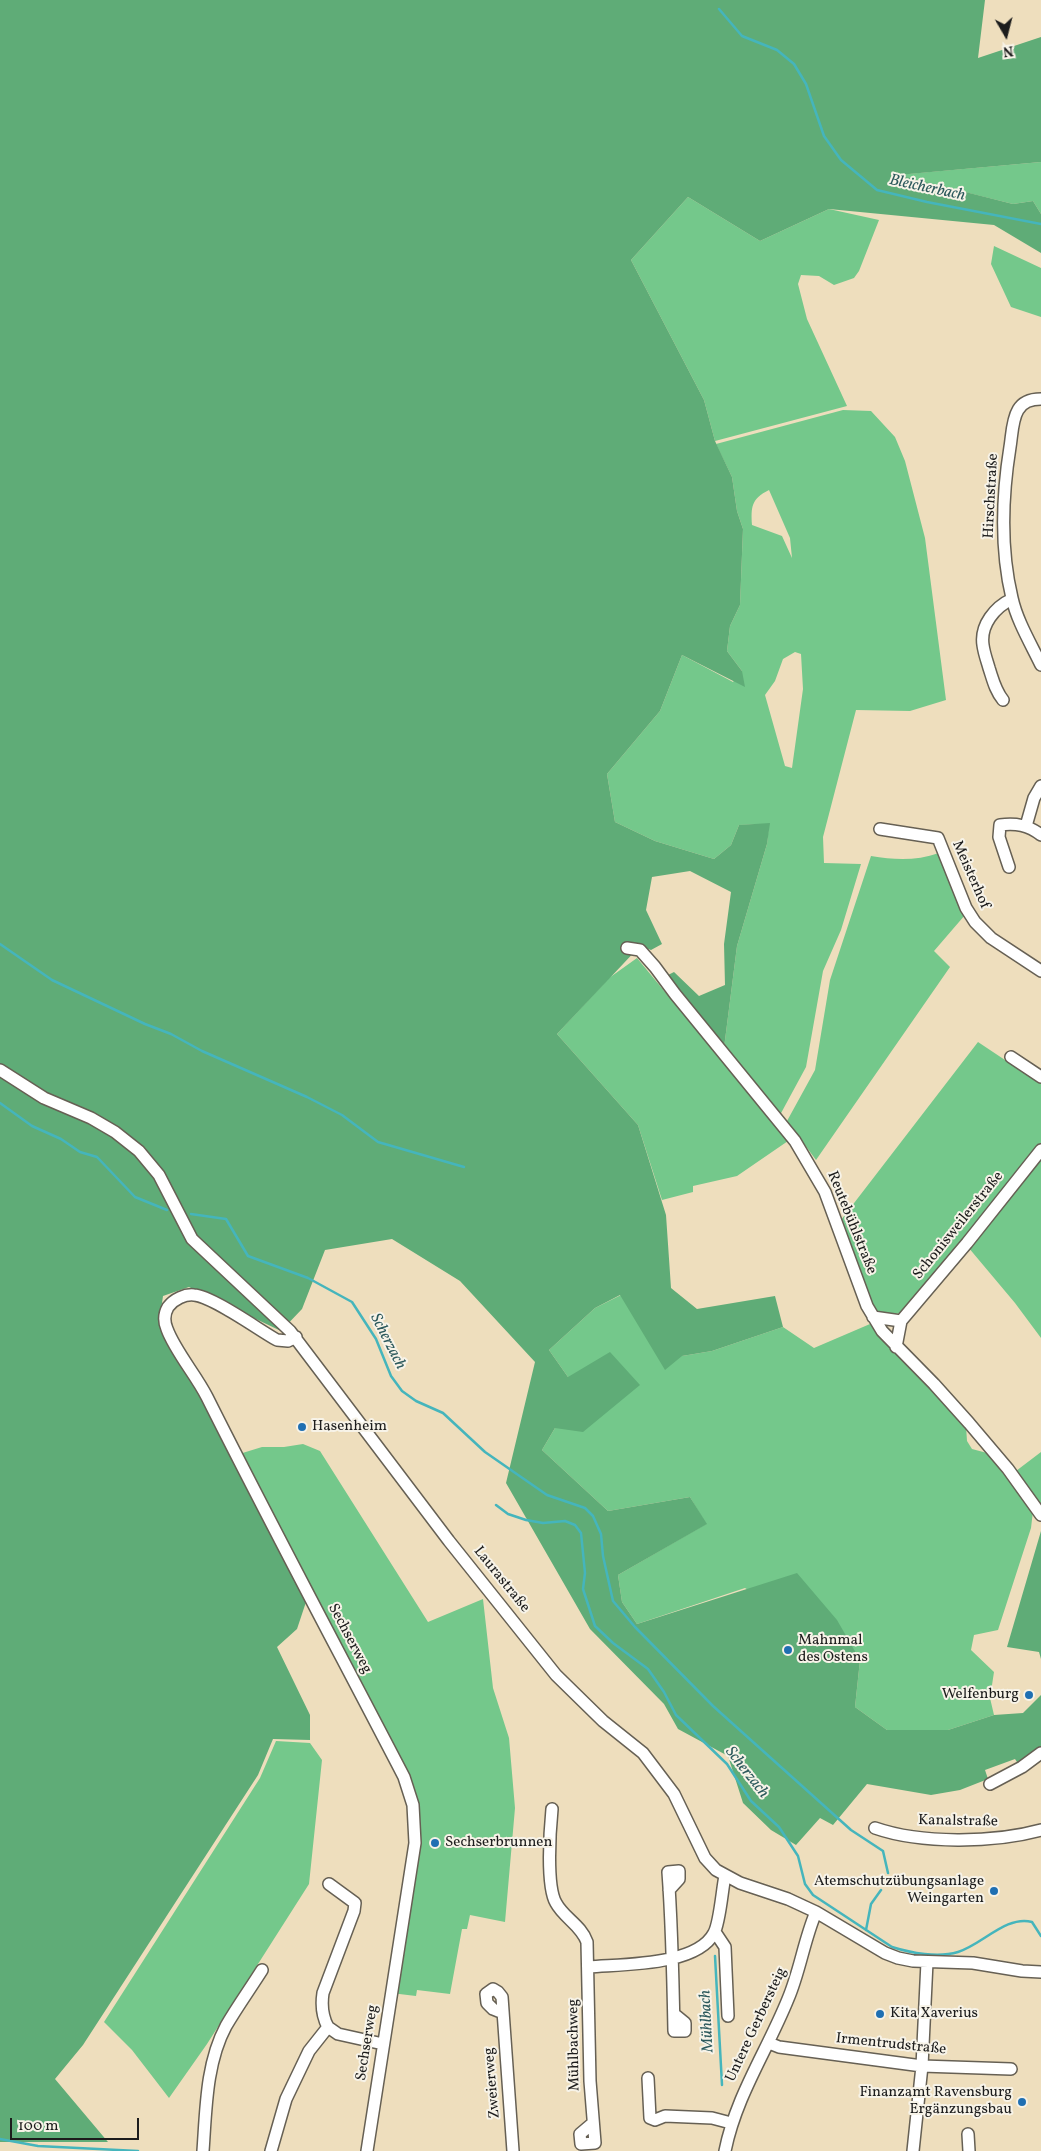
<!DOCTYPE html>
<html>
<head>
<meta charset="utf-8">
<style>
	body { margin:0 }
	#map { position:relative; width:1041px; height:2151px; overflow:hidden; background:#eedebd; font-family:Vollkorn,serif }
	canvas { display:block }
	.north { position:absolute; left:981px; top:10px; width:50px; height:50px; -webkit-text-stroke:4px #f7f3e8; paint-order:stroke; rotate:172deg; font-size:14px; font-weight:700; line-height:20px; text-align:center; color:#1c1c1c }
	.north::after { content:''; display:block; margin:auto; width:18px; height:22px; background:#1c1c1c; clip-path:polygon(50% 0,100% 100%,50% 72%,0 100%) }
	.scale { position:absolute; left:10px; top:2118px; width:129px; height:22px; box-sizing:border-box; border:2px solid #1c1c1c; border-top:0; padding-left:6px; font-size:15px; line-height:18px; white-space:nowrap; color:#1c1c1c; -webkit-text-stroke:4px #f7f3e8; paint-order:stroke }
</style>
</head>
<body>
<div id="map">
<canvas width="1041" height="2151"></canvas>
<div class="north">N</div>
<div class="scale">100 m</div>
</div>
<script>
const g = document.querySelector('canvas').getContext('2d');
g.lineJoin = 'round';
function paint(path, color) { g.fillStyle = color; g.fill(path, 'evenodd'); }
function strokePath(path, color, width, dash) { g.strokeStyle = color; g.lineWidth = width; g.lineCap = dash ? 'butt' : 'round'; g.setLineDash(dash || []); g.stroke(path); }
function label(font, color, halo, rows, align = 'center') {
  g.font = font + ' Vollkorn,serif'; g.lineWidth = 4; g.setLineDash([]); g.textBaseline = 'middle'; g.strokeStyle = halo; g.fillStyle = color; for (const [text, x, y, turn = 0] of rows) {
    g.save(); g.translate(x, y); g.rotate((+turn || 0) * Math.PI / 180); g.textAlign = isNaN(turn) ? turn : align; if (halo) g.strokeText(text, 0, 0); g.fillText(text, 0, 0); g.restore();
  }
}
const green = new Path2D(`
	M1041 162V214L1033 201 1013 204 896 175Z
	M688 197 760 241 829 209 879 220 859 271 854 278 834 285 819 276 801 275 798 284 807 319 847 406 715 441 704 400 631 260Z
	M994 246 1041 268V317L1011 307 991 264Z
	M843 410 871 411 895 437 905 461 925 538 946 700 910 711 856 710 823 837 824 863 861 864 841 930 823 971 806 1067 780 1115 724 1048 737 946 767 844 769 824 739 825 731 845 714 859 655 841 615 822 607 774 660 711 682 655 733 682 742 671 727 651 730 626 740 605 743 529 737 511 732 477 716 444ZM769 490 790 538 792 558 782 536 752 525C751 507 751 499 769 490ZM795 652 801 654 803 689 792 768 785 766 765 695 775 681 783 659Z
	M939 853 965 915 934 951 950 967 816 1160 787 1121 815 1070 830 980 871 856C895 860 916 861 939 853Z
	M637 958 788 1141 737 1176 693 1186V1192L662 1200 638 1125 557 1034 609 978Z
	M978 1042 1041 1084V1146L901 1313C889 1315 880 1315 871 1306L841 1220Z
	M1041 1158V1338L1015 1303 968 1247Z
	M621 1295 682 1356 712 1351 783 1327 814 1348 870 1324 966 1426 967 1441 972 1449 987 1453 1033 1511 1031 1528 998 1630 974 1635 971 1650 994 1672 990 1698 994 1715 948 1730H887L855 1707 860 1660 745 1588 637 1624 622 1602 618 1575 706 1524 690 1497 608 1511 542 1450 555 1428 568 1377 549 1350 595 1308Z
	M303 1444 320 1451 428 1622 483 1599 493 1688 509 1738 515 1808 505 1922 470 1915 467 1929H462L450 1994 417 1990 416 1996 391 1993 415 1843 413 1805 236 1455 262 1447H284Z
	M1041 1452V1504L1016 1471Z
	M276 1741 310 1743 322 1760 309 1884 207 2044 169 2098 132 2050 104 2022 260 1778Z`);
const forest = new Path2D(`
	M0 0H985L978 58 1041 37V162L898 175 1013 204 1033 201 1041 214V253L994 225 829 209 760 241 688 197 631 260 704 400 715 441 732 477 737 511 743 529 740 605 730 626 727 651 742 671 745 687 682 655 660 711 607 774 615 822 655 841 714 859 731 845 739 825 770 823 767 844 737 946 724 1048 666 976 674 972 699 996 725 985 724 944 731 892 690 871 652 877 646 910 662 944 651 950 640 946 557 1034 638 1125 666 1215 671 1288 697 1309 775 1296 783 1327 712 1351 682 1356 665 1370 620 1295 595 1308 549 1350 568 1377 610 1352 640 1385 583 1432 555 1428 542 1450 608 1511 690 1497 707 1524 618 1575 622 1602 637 1624 797 1573 837 1620 860 1660 855 1707 887 1730H948L994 1715 1023 1713 1041 1695V1747L1019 1765 1015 1759 985 1770 988 1779 960 1790 931 1795 867 1784 833 1825 820 1818 796 1845 771 1830 743 1803 728 1756 678 1729 664 1704 590 1629 506 1483 535 1362 460 1281 392 1239 325 1250 302 1309 281 1331 189 1287 163 1296 159 1324 196 1384 307 1599 297 1629 277 1647 310 1715V1740L273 1739 258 1775 83 2045 55 2079 108 2142H0Z
	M1041 1531V1659L1039 1652 1007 1647Z`);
const stream = new Path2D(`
	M719 9 742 36 777 50 794 64 806 84 824 136 841 160 877 190 927 202 1041 224
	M0 944 52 980 145 1024 171 1034 202 1051 307 1097 342 1115 378 1142 464 1167
	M0 1103 32 1126 61 1139 80 1152 97 1157 135 1197 167 1210
	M191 1214 226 1219 248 1256 308 1278 352 1302 376 1339 391 1376 402 1391 416 1401 443 1413 485 1452 547 1495 585 1508 593 1516 601 1534 603 1556 613 1601 635 1627 713 1706 851 1830 883 1851 888 1873
	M496 1505 508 1514 526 1520 543 1523 565 1521 575 1525 581 1533 585 1573 583 1589 595 1626 613 1643 648 1669 664 1692 676 1715 727 1764 751 1801 779 1827 798 1856 805 1884 813 1895 892 1947C911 1953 938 1958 958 1952 982 1945 1006 1915 1032 1922L1041 1936
	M866 1930 871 1904 881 1890
	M715 1956 722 2085
	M0 2139 38 2146 138 2151`);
const minor = new Path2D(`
	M1041 399C1032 399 1023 401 1018 410 1012 420 1012 435 1010 447 1002 497 1000 548 1012 598 1017 621 1031 644 1041 665
	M1003 700C995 690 993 680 989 668 987 661 984 653 983 645 980 625 995 607 1012 599
	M1026 826 1034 798 1041 786
	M880 829 938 838 966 908 975 922 991 938 1041 971
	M1009 867 999 837 1000 825C1016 823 1028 825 1041 835
	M627 948 640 950 655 967 675 994 795 1141 825 1192 867 1306 882 1331 934 1384 969 1423 1008 1469 1041 1515
	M1011 1057 1041 1077
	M0 1070 44 1098 91 1118 115 1132 139 1151 159 1175 192 1239 290 1331 449 1541 556 1675 603 1721 643 1753 674 1794 705 1858 716 1870 740 1883 788 1899 816 1912 885 1953 898 1958 913 1961 973 1963 1022 1971 1041 1972
	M873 1317 901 1321
	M296 1337 288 1341 277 1340C259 1330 212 1296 194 1295 185 1294 174 1299 168 1307 164 1314 164 1322 167 1329 175 1351 196 1375 207 1397 271 1525 338 1650 404 1777L413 1805 415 1843 367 2151
	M896 1347 901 1321 967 1243 1041 1150
	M990 1784 1022 1767 1041 1753
	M552 1809C550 1829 546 1886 556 1903 564 1918 581 1925 587 1942L590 2081 595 2143 581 2144 580 2134 593 2123
	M875 1828C921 1844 994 1843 1041 1830
	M669 1890 679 1879V1871L668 1872C672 1925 673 1978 674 2031H685V2023L674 2014
	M715 1932 725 1947 728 2016
	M589 1967C622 1964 697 1966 714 1933 720 1922 722 1890 725 1876
	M503 2013 493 2009 487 2003 486 1994 493 1989 498 1992 502 1997 513 2151
	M328 2027 338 2034 383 2044
	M769 2043 779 2047 922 2066 1011 2069
	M648 2078 650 2118 655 2120 665 2116 712 2118 731 2123
	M968 2134 969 2151
	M203 2151C206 2110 206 2063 226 2026 237 2007 250 1989 262 1970
	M271 2151 286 2099 309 2051 328 2027C322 2016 321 2006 323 1993L354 1911 355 1903 329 1884
	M725 2151C736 2096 767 2051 788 1999 800 1971 804 1940 816 1912
	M913 2151 922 2066 927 1962`);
const markers = [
	[302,1427,5,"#1f6fb2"],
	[788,1650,5,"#1f6fb2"],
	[1029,1695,5,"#1f6fb2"],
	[435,1843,5,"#1f6fb2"],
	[994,1891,5,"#1f6fb2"],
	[880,2014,5,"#1f6fb2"],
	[1022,2102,5,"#1f6fb2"]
];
const streetNames = [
	["Hirschstraße",992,496,-87],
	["Meisterhof",970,875,66],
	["Reutebühlstraße",851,1223,68],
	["Schonisweilerstraße",959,1226,-51],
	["Laurastraße",501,1580,51],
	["Sechserweg",349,1639,62],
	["Kanalstraße",958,1822,1],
	["Untere Gerbersteig",757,2025,-65],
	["Sechserweg",368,2043,-81],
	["Mühlbachweg",575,2045,-91],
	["Irmentrudstraße",891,2045,6],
	["Zweierweg",493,2083,-95]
];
const poiNames = [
	["Hasenheim",312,1427],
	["Mahnmal",798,1641],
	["des Ostens",798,1658],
	["Welfenburg",1019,1695,"right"],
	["Sechserbrunnen",445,1843],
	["Atemschutzübungsanlage",984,1882,"right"],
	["Weingarten",984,1899,"right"],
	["Kita Xaverius",890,2014],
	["Finanzamt Ravensburg",1012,2093,"right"],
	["Ergänzungsbau",1012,2110,"right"]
];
const waterNames = [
	["Bleicherbach",927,189,12],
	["Scherzach",387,1342,63],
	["Scherzach",746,1773,52],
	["Mühlbach",708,2021,-93]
];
paint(green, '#74c88b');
paint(forest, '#5fac77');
strokePath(stream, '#45b5bc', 2.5);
strokePath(minor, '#666054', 14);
strokePath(minor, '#fff', 11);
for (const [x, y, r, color] of markers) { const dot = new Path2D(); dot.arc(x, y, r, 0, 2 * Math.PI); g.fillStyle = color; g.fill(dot); strokePath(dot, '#f7f3e8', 2); }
label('15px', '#1c1c1c', '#f7f3e8', streetNames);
label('15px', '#1c1c1c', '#f7f3e8', poiNames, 'left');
label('italic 16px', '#2c595c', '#f7f3e8', waterNames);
</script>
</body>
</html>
